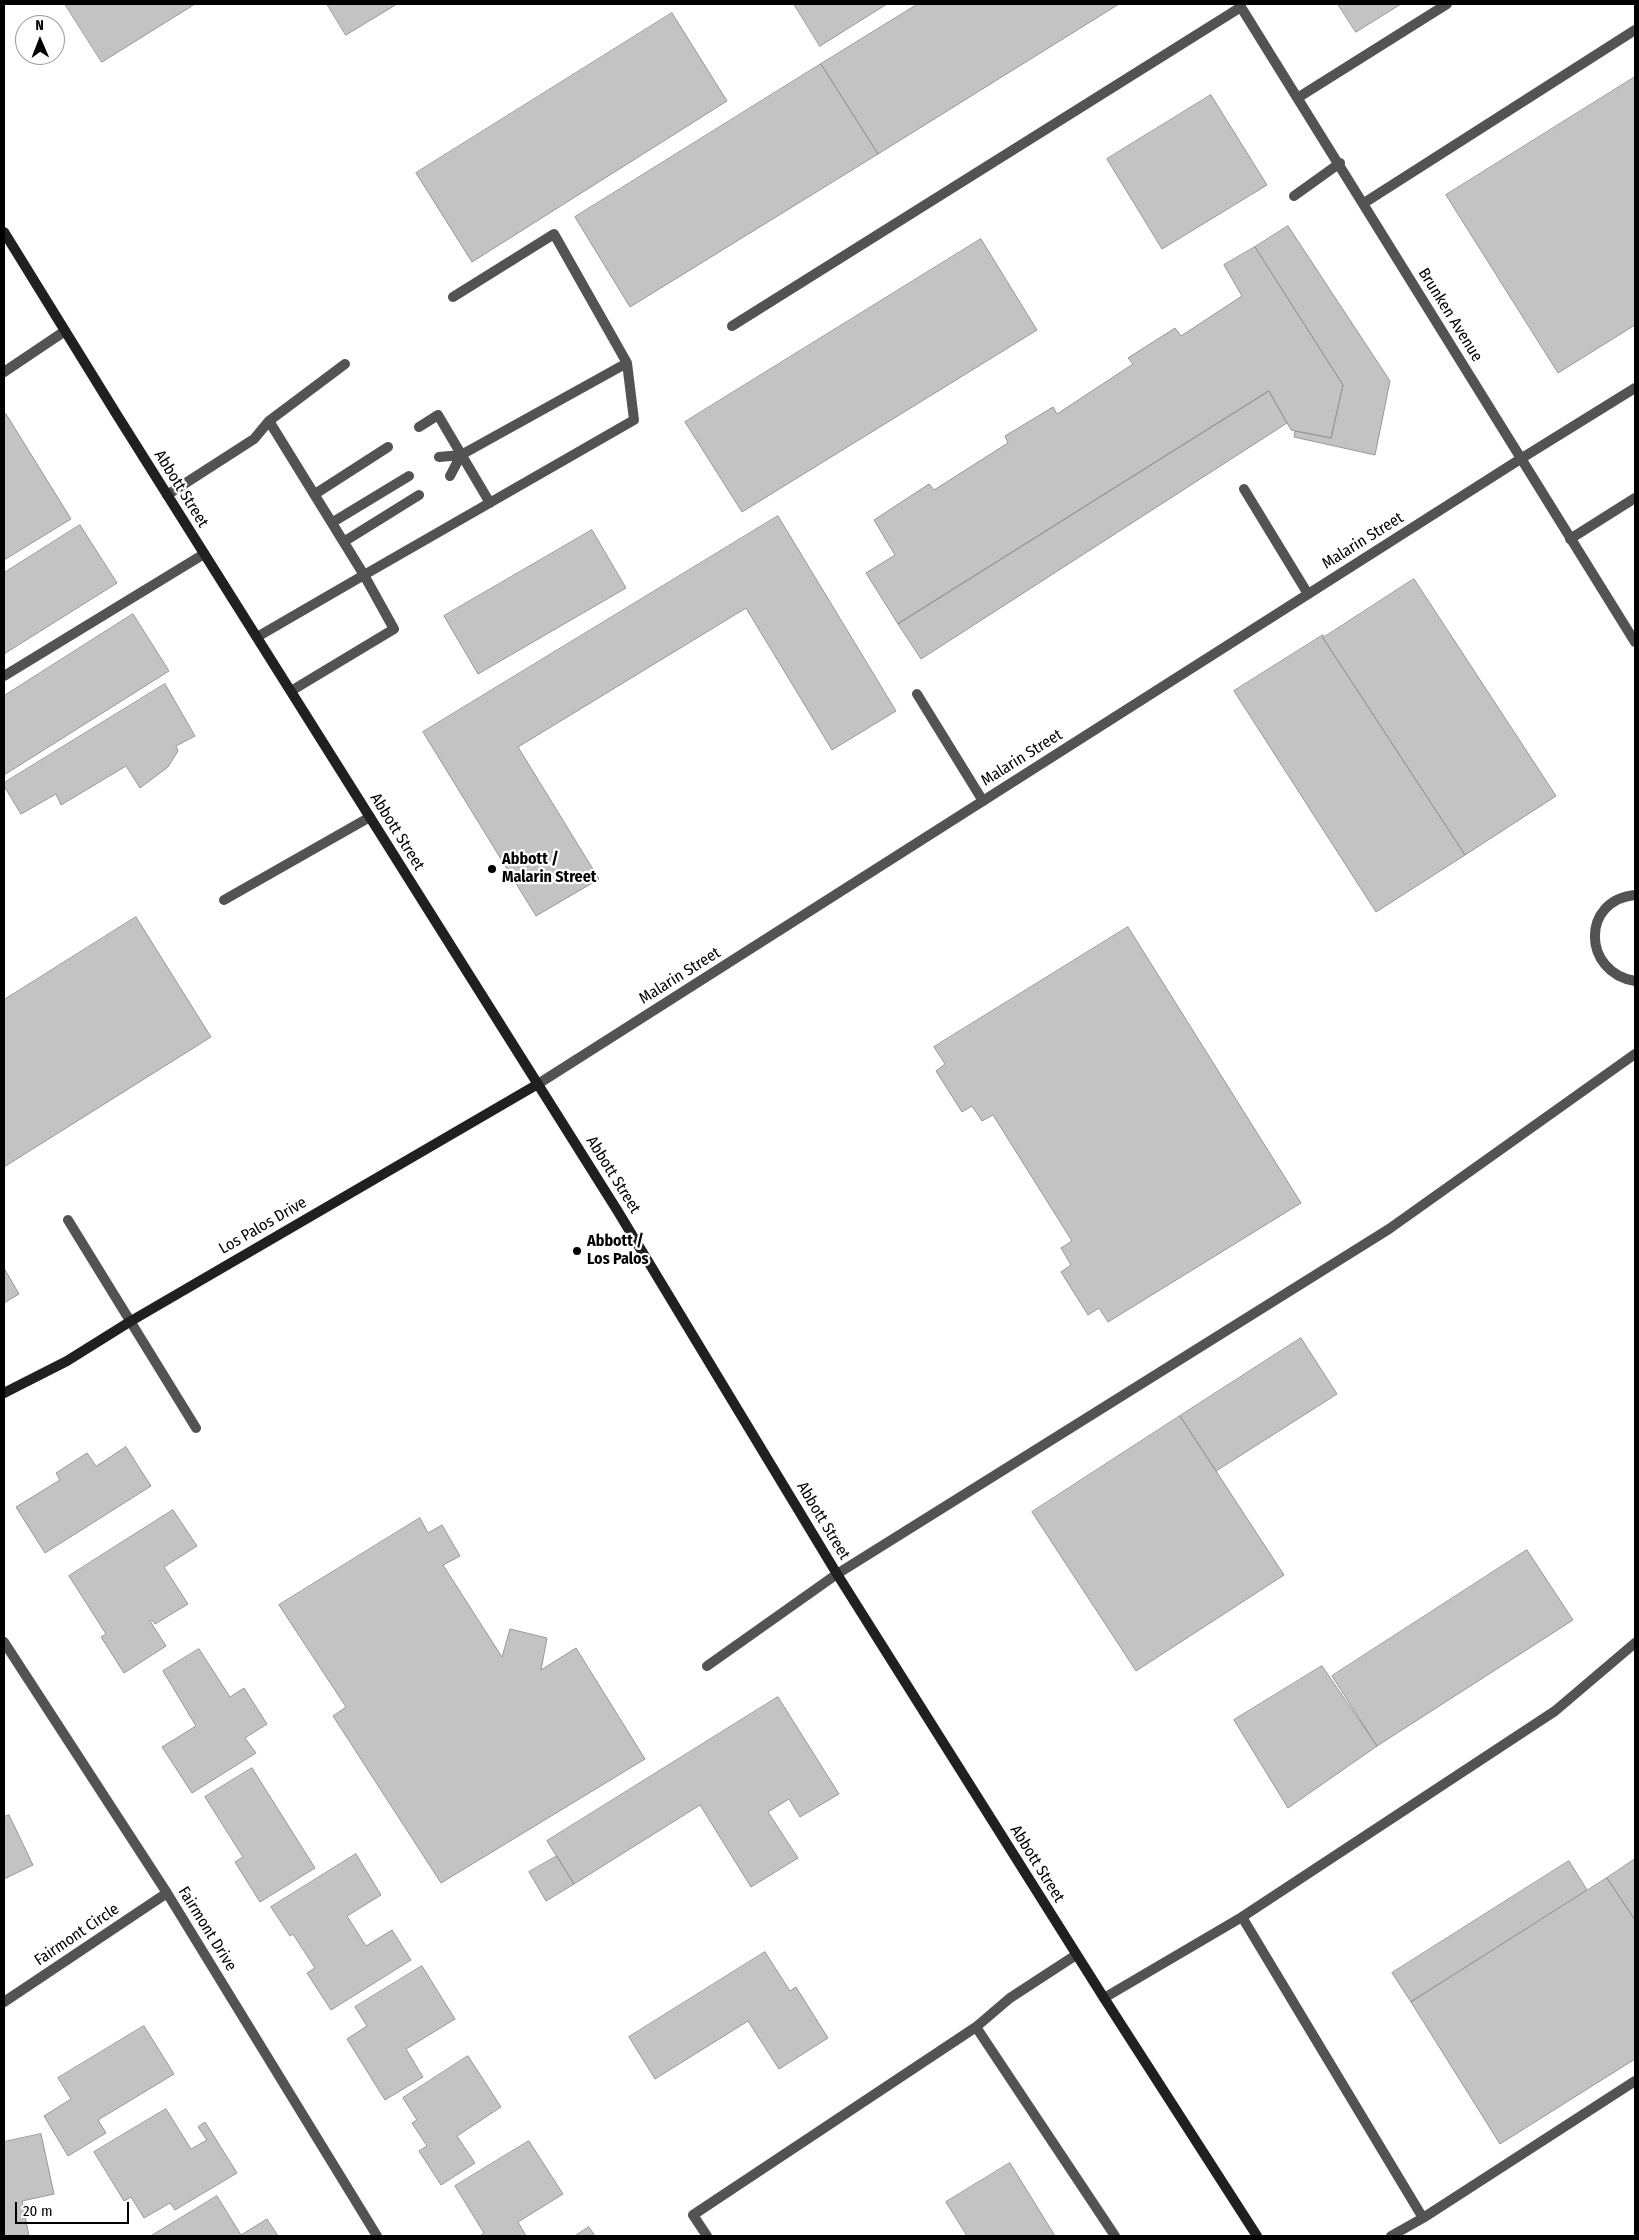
<!DOCTYPE html>
<html>
<head>
<meta charset="utf-8">
<style>
	body { margin:0 }
	#map { position:relative; width:1639px; height:2240px; overflow:hidden; background:#fff; font-family:"Fira Sans Condensed",sans-serif }
	canvas { display:block }
	.frame { position:absolute; inset:0; border:5px solid #000; pointer-events:none }
	.north { position:absolute; left:15px; top:15px; width:50px; height:50px; box-sizing:border-box; background:#fff; border:1px solid #999; border-radius:50%; rotate:359deg; font-size:14px; font-weight:700; line-height:20px; text-align:center; color:#000 }
	.north::after { content:''; display:block; margin:auto; width:18px; height:22px; background:#000; clip-path:polygon(50% 0,100% 100%,50% 72%,0 100%) }
	.scale { position:absolute; left:15px; top:2202px; width:114px; height:22px; box-sizing:border-box; border:2px solid #000; border-top:0; padding-left:6px; font-size:15px; line-height:18px; white-space:nowrap; color:#000; -webkit-text-stroke:4px #fff; paint-order:stroke }
</style>
</head>
<body>
<div id="map">
<canvas width="1639" height="2240"></canvas>
<div class="frame"></div>
<div class="north">N</div>
<div class="scale">20 m</div>
</div>
<script>
const g = document.querySelector('canvas').getContext('2d');
g.lineJoin = 'round';
function paint(path, color) { g.fillStyle = color; g.fill(path, 'evenodd'); }
function strokePath(path, color, width, dash) { g.strokeStyle = color; g.lineWidth = width; g.lineCap = dash ? 'butt' : 'round'; g.setLineDash(dash || []); g.stroke(path); }
function label(font, color, halo, rows, align = 'center') {
  g.font = font + ' "Fira Sans Condensed",sans-serif'; g.lineWidth = 4.5; g.setLineDash([]); g.textBaseline = 'middle'; g.strokeStyle = halo; g.fillStyle = color; for (const [text, x, y, turn = 0] of rows) {
    g.save(); g.translate(x, y); g.rotate((+turn || 0) * Math.PI / 180); g.textAlign = isNaN(turn) ? turn : align; if (halo) g.strokeText(text, 0, 0); g.fillText(text, 0, 0); g.restore();
  }
}
const building = new Path2D(`
	M65 4H195L102 62Z
	M327 4H397L346 35Z
	M794 4H887L820 46Z
	M918 4H1119L878 154 821 64Z
	M1338 4H1401L1356 32Z
	M672 13 727 101 472 262 416 173Z
	M821 64 878 154 630 307 575 217Z
	M1635 77V325L1558 373 1446 195Z
	M1211 95 1267 185 1162 249 1107 159Z
	M1288 226 1390 381 1375 455 1294 437 1295 431 1331 438 1343 385 1255 247Z
	M981 239 1037 330 742 512 685 422Z
	M1255 247 1343 385 1331 438 1291 430 1269 391 898 624 866 573 895 555 874 520 929 484 934 490 1008 443 1005 436 1053 407 1057 414 1133 364 1128 358 1175 328 1181 336 1242 296 1224 265Z
	M1269 391 1287 423 921 659 898 624Z
	M6 414 71 519 4 560V416Z
	M778 516 896 711 832 750 746 608 518 747 599 879 536 916 423 732Z
	M80 525 117 583 4 654V573Z
	M592 530 626 588 478 674 444 616Z
	M1414 579 1556 796 1465 855 1323 638Z
	M133 614 169 671 4 775V696Z
	M1323 635V638L1465 855 1376 912 1234 691Z
	M165 684 195 736 176 746 178 751 168 767 140 788 126 766 61 805 56 794 21 814 4 786V783Z
	M136 917 211 1037 4 1167V1000Z
	M1128 927 1301 1203 1108 1322 1099 1308 1088 1315 1061 1272 1071 1265 1061 1248 1072 1241 993 1115 982 1121 972 1106 962 1112 936 1071 945 1064 934 1047Z
	M4 1268 19 1294 4 1303Z
	M1301 1338 1337 1394 1216 1471 1180 1416Z
	M1180 1416 1284 1575 1136 1671 1032 1512Z
	M126 1447 151 1486 45 1553 16 1507 60 1480 56 1473 87 1453 96 1466Z
	M173 1510 197 1546 164 1567 188 1604 155 1624 152 1620 150 1621 166 1646 124 1673 101 1637 106 1634 69 1576Z
	M420 1518 428 1533 442 1525 460 1556 443 1565 502 1657 510 1629 547 1638 541 1670 576 1648 645 1759 441 1883 333 1716 346 1707 279 1605Z
	M1527 1550 1573 1620 1377 1746 1332 1676Z
	M199 1649 230 1697 244 1688 267 1724 245 1738 256 1753 192 1793 162 1747 196 1726 163 1671Z
	M1322 1666 1377 1746 1288 1808 1234 1720Z
	M778 1697 839 1794 800 1817 789 1799 768 1812 798 1858 751 1887 700 1805 574 1884 547 1841Z
	M252 1768 315 1868 260 1902 235 1862 243 1857 205 1797Z
	M9 1815 33 1865 4 1879V1817Z
	M356 1854 381 1895 347 1916 366 1946 392 1930 411 1960 331 2010 307 1973 315 1968 293 1934 290 1936 271 1907Z
	M557 1856 574 1884 546 1901 529 1872Z
	M1635 1859V1920L1607 1878Z
	M1569 1861 1587 1890 1411 2002 1392 1973Z
	M1607 1878 1635 1920V2059L1500 2144 1411 2002Z
	M765 1952 790 1991 796 1987 828 2038 779 2069 748 2021 655 2079 629 2037Z
	M422 1966 455 2019 406 2049 423 2077 385 2100 347 2039 367 2026 355 2007Z
	M144 2026 174 2074 98 2120 106 2133 68 2156 44 2116 71 2099 58 2078Z
	M468 2056 501 2107 457 2136 475 2163 441 2185 419 2151 427 2146 412 2123 417 2120 403 2098Z
	M166 2109 191 2149 207 2140 198 2127 205 2122 237 2173 175 2210 170 2203 144 2218 131 2197 124 2201 94 2152Z
	M41 2134 54 2194 22 2201 29 2236H4V2142Z
	M529 2141 563 2194 518 2222 526 2236H480L484 2233 455 2186Z
	M1010 2163 1055 2236H967L946 2202Z
	M217 2196 241 2235 267 2219 278 2236H151Z
	M589 2227 595 2236H575Z`);
const lane = new Path2D(`
	M1299 97 1447 4
	M1294 196 1340 163
	M1364 203 1635 30
	M732 326 1241 7
	M4 372 65 331
	M269 421 345 364
	M419 427 438 415 490 503
	M439 457 461 455 627 363 554 234 453 297
	M1522 458 1635 388
	M450 476 461 455
	M1244 489 1308 594
	M315 494 388 447
	M167 495 254 439 269 421 364 575 257 637
	M333 522 409 476
	M1570 539 1635 498
	M345 541 419 495
	M4 676 204 554
	M291 691 394 629 364 575 634 420 627 363
	M917 694 983 801
	M1635 895C1581 900 1582 972 1635 981
	M224 900 370 817
	M68 1220 196 1428
	M707 1666 837 1574 1389 1229 1635 1054
	M1242 1917 1555 1711 1635 1643
	M1076 1955 1010 1998 976 2027 1115 2236
	M1104 1998 1242 1917 1423 2218 1391 2236
	M1423 2218 1635 2081
	M707 2236 693 2215 976 2027`);
const street = new Path2D(`
	M1239 4 1635 642
	M538 1084 1522 458
	M4 1642 167 1893 377 2236
	M4 2002 167 1893`);
const secondary = new Path2D(`
	M4 232 117 415 617 1210 837 1574 1104 1998 1257 2236
	M4 1393 67 1361 131 1321 538 1084`);
const markers = [
	[492,869,5,"#000"],
	[577,1251,5,"#000"]
];
const streetNames = [
	["Brunken Avenue",1450,315,58],
	["Abbott Street",181,489,58],
	["Malarin Street",1363,541,-32],
	["Malarin Street",1022,758,-32],
	["Abbott Street",397,832,58],
	["Malarin Street",680,976,-32],
	["Abbott Street",613,1175,58],
	["Los Palos Drive",263,1226,-30],
	["Abbott Street",823,1521,59],
	["Abbott Street",1037,1864,58],
	["Fairmont Drive",207,1929,58],
	["Fairmont Circle",77,1935,-34]
];
const poiNames = [
	["Abbott /",502,860],
	["Malarin Street",502,878],
	["Abbott /",587,1242],
	["Los Palos",587,1260]
];
paint(building, '#c3c3c3');
strokePath(building, '#979797', 1);
strokePath(lane, '#535353', 10);
strokePath(street, '#535353', 10);
strokePath(secondary, '#202020', 10);
for (const [x, y, r, color] of markers) { const dot = new Path2D(); dot.arc(x, y, r, 0, 2 * Math.PI); g.fillStyle = color; g.fill(dot); strokePath(dot, '#fff', 2); }
label('16px', '#000', '#fff', streetNames);
label('bold 16px', '#000', '#fff', poiNames, 'left');
</script>
</body>
</html>
